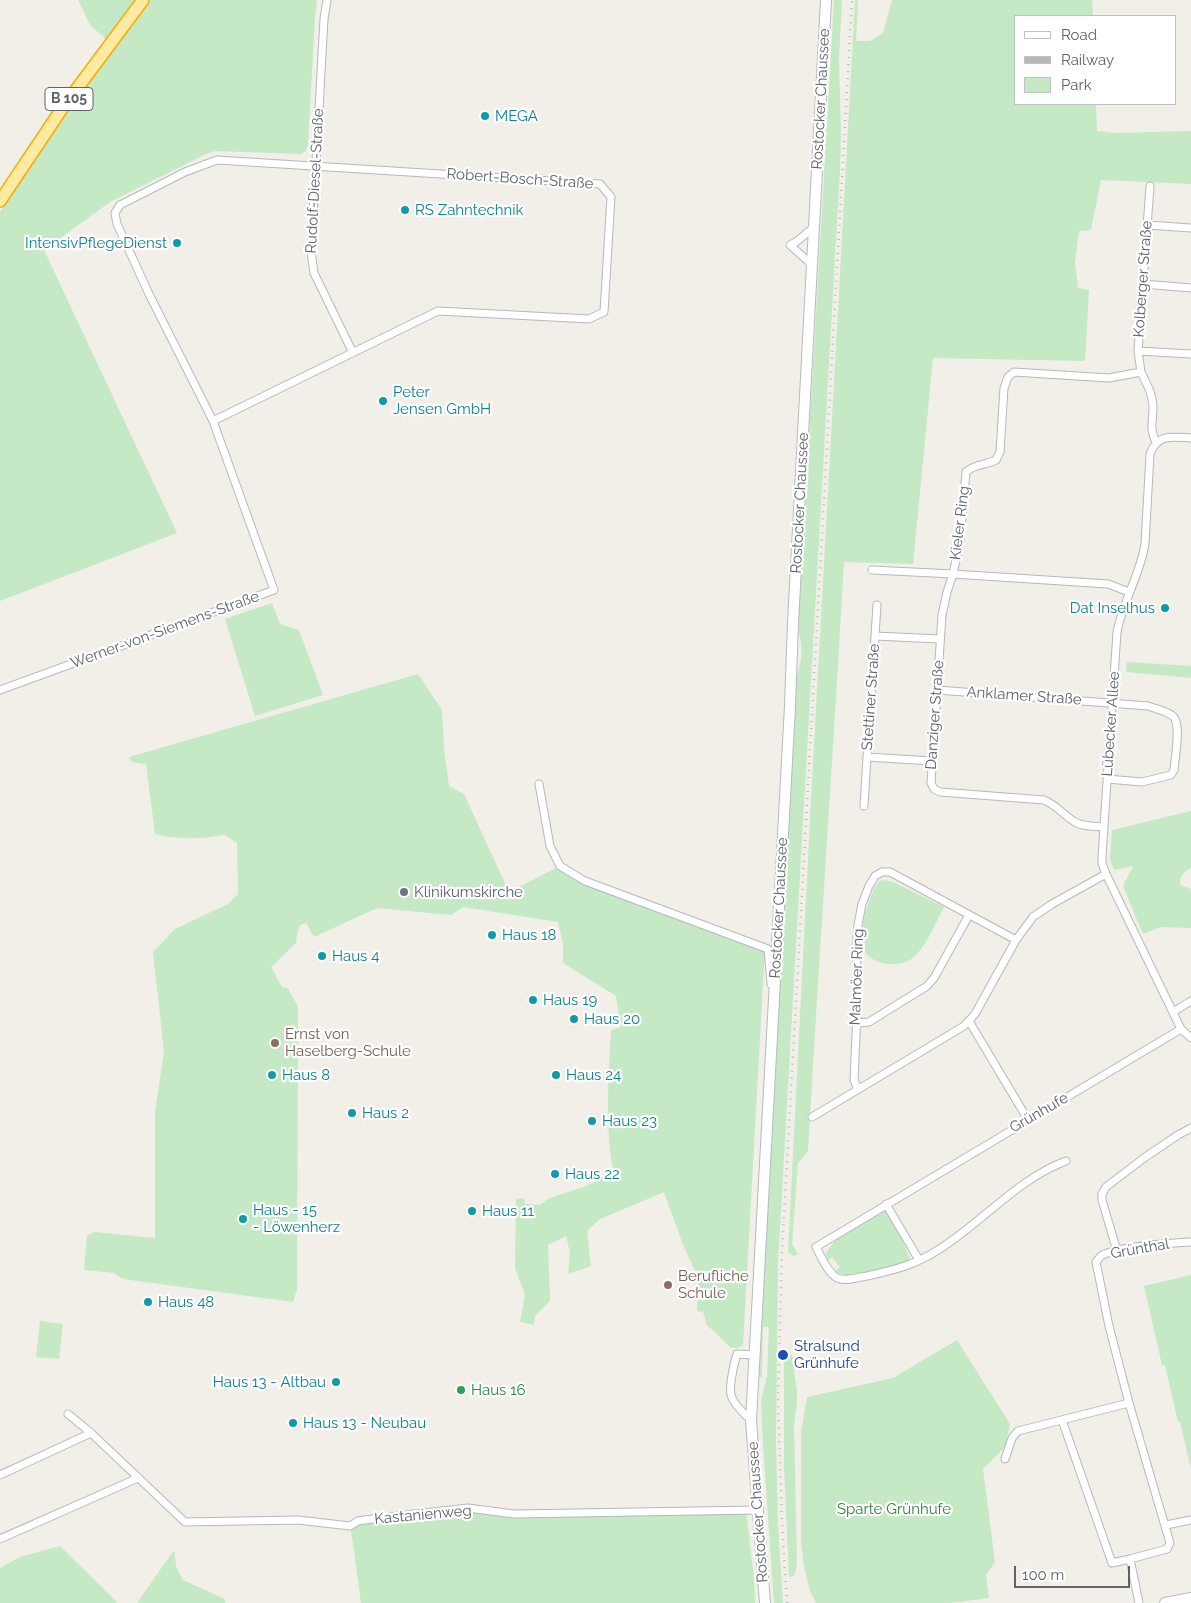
<!DOCTYPE html>
<html>
<head>
<meta charset="utf-8">
<style>
	body { margin:0 }
	#map { position:relative; width:1191px; height:1603px; overflow:hidden; background:#f1efe8; font-family:Raleway,sans-serif }
	canvas { display:block }
	.legend { position:absolute; left:1014px; top:15px; width:162px; height:90px; box-sizing:border-box; background:#fff; border:1px solid #bfc1c3; margin:0; padding:6px 9px; list-style:none; font-size:15px; color:#5f6368 }
	.legend li { display:flex; align-items:center; gap:10px; height:25px }
	.legend b { width:25px; border:1px solid #bfc1c3 }
	.scale { position:absolute; left:1014px; top:1566px; width:116px; height:22px; box-sizing:border-box; border:2px solid #5f6368; border-top:0; padding-left:6px; font-size:15px; line-height:18px; white-space:nowrap; color:#5f6368; -webkit-text-stroke:4px #fff; paint-order:stroke }
</style>
</head>
<body>
<div id="map">
<canvas width="1191" height="1603"></canvas>
<ul class="legend">
<li><b style="height:6px;background:#fff"></b>Road</li>
<li><b style="height:6px;background:#b6b7b8"></b>Railway</li>
<li><b style="height:14px;background:#c5e8c5"></b>Park</li>
</ul>
<div class="scale">100 m</div>
</div>
<script>
const g = document.querySelector('canvas').getContext('2d');
g.lineJoin = 'round';
function paint(path, color) { g.fillStyle = color; g.fill(path, 'evenodd'); }
function strokePath(path, color, width, dash) { g.strokeStyle = color; g.lineWidth = width; g.lineCap = dash ? 'butt' : 'round'; g.setLineDash(dash || []); g.stroke(path); }
function label(font, color, halo, rows, align = 'center') {
  g.font = font + ' Raleway,sans-serif'; g.lineWidth = 4.5; g.setLineDash([]); g.textBaseline = 'middle'; g.strokeStyle = halo; g.fillStyle = color; for (const [text, x, y, turn = 0] of rows) {
    g.save(); g.translate(x, y); g.rotate((+turn || 0) * Math.PI / 180); g.textAlign = isNaN(turn) ? turn : align; if (halo) g.strokeText(text, 0, 0); g.fillText(text, 0, 0); g.restore();
  }
}
const green = new Path2D(`
	M78 0H138L108 41 90 25Z
	M149 0H317L315 17 308 145 306 151 301 154 215 151 204 155 110 202 44 250 177 533 0 601V212C45 138 97 69 149 0Z
	M834 0H842L839 58 841 136 840 170 778 1263 776 1442 778 1525 783 1603H774L763 1445 761 1401 767 1376 769 1327H763L762 1377H759L795 682C802 661 804 650 798 629Z
	M855 0H858L856 41H870L883 33 892 0H1092L1093 16H1015V104H1096L1097 131 1114 133 1191 131V184L1101 180 1091 230 1079 231 1075 263 1078 288 1089 290 1085 361 933 358 913 564 844 562C833 758 819 955 808 1151L798 1163 792 1244 798 1254 794 1256 788 1253 811 799Z
	M272 603 280 624 299 630 323 695 255 716 225 619Z
	M1127 662 1191 666V678L1126 672Z
	M418 674 442 710 444 749 449 786 464 794 509 892 560 866 585 881 765 948 743 1345 737 1348 730 1347 707 1325 703 1312 697 1311 699 1279 683 1245 664 1192 600 1219 587 1231 591 1266 568 1274 570 1252 566 1236 548 1245 550 1301 535 1316 534 1325 520 1322 525 1295 515 1268 516 1199 524 1198 525 1204 540 1205C553 1193 572 1193 588 1185 597 1181 605 1175 614 1172 604 1130 609 1073 611 1030L621 1027 616 996 563 963V944L558 922 463 907 451 915 377 908 314 937 306 923 300 925 297 934 296 943 271 967 282 987 288 988 298 1007 297 1289 293 1302 123 1279 114 1273 84 1270 87 1236 94 1232 155 1238V1112L164 1051 153 952 175 929 228 904 238 894 237 843 225 835C200 839 180 840 155 834L146 764 132 762 129 757Z
	M1191 811V868C1183 872 1180 877 1180 885L1191 889V928L1161 927 1143 934 1123 886 1133 866 1114 870 1110 860 1112 830Z
	M881 880 891 881 944 907C935 924 928 943 914 957 900 969 872 966 863 949 857 937 868 901 874 889 875 885 878 883 881 880Z
	M885 1210 895 1222 910 1259 900 1266 849 1276 835 1272 840 1267 832 1257 827 1261 826 1253 837 1238Z
	M1191 1275V1469L1180 1422H1178L1165 1365H1162L1144 1286Z
	M40 1321 63 1324 59 1359 36 1357Z
	M957 1340 1010 1424 1005 1447 983 1469 995 1562 986 1575 989 1598 950 1603H816L810 1591 804 1567 801 1542V1432L807 1397 893 1378Z
	M792 1355 797 1392V1403L794 1425 797 1564 794 1576 789 1577 784 1467V1356Z
	M468 1508 514 1514 746 1510 754 1578 755 1603H361L354 1550 350 1526 358 1521Z
	M60 1546 118 1603H0V1568L20 1557Z
	M174 1550 176 1566 183 1580 225 1599V1603H137Z`);
const minor = new Path2D(`
	M327 0 324 19 311 251 314 273 353 353
	M1147 225 1191 228
	M811 264 790 245 796 242 813 228
	M1143 284 1191 288
	M1138 351 1191 354
	M1141 372 1138 351 1150 186
	M1191 438C1172 437 1158 433 1150 454L1145 544C1140 575 1123 601 1117 632L1102 856V863L1106 874 1181 1029 1191 1038
	M872 570 953 574 947 592 942 615 931 783 934 789 940 792 1044 800C1057 805 1065 817 1077 823 1085 827 1095 826 1104 827
	M1129 592 1108 584 953 574 960 541 966 472C974 464 986 465 996 460L1000 452 1004 388 1008 377 1014 372 1109 378 1141 372C1146 383 1153 394 1153 407 1153 421 1149 429 1156 442
	M875 636 877 605
	M0 690 274 590 213 421 149 294 117 224 115 213 120 205 185 172 217 160 600 184 611 197 604 312 589 319 438 311 213 421
	M937 690 1148 706C1156 709 1168 711 1174 717 1181 727 1175 757 1174 770L1171 775 1142 782 1107 779
	M932 761 867 757 875 636 940 639
	M539 784 550 846 560 866 585 881 768 949 771 984
	M864 806 867 757
	M1173 1012 1191 1001
	M969 1021 1028 1120
	M855 1023 869 1022 927 986 934 978 969 915
	M858 1089 854 1080 858 990 856 948 858 925 862 904 869 886 875 876 882 872H890L1016 940
	M812 1117 964 1026 975 1014 1016 940 1033 917 1052 904 1106 874
	M1066 1161C1017 1179 982 1223 938 1250 915 1265 894 1270 867 1276 858 1277 846 1282 837 1278 827 1272 821 1256 816 1247L1181 1029
	M886 1204 919 1260
	M1117 1251 1102 1200V1194L1106 1187 1144 1158 1178 1135 1191 1128
	M68 1414 91 1433 185 1522 298 1520 350 1526 358 1521 372 1519 468 1508 514 1514 757 1510
	M751 1420C745 1415 733 1403 731 1395 729 1386 734 1363 737 1354L754 1355
	M1062 1420 1112 1563 1130 1559
	M1005 1459 1012 1438 1018 1431 1129 1403
	M0 1475 91 1433
	M1166 1525 1191 1520
	M0 1539 138 1478
	M1139 1603 1130 1559 1167 1549 1170 1543 1129 1403 1109 1326 1096 1262C1096 1262 1100 1257 1101 1256 1114 1247 1173 1243 1191 1242`);
const secondary = new Path2D(`
	M765 1603 751 1420 790 706 793 623 826 0
	M1165 1603 1191 1598`);
const trunk = new Path2D(`
	M0 201 61 110 143 0`);
const rail = new Path2D(`
	M787 1603 782 1522 778 1399 782 1251 852 0`);
const markers = [
	[485,116,5,"#0f9aa8"],
	[405,210,5,"#0f9aa8"],
	[177,243,5,"#0f9aa8"],
	[383,401,5,"#0f9aa8"],
	[1165,608,5,"#0f9aa8"],
	[404,892,5,"#6b7280"],
	[492,935,5,"#0f9aa8"],
	[322,956,5,"#0f9aa8"],
	[533,1000,5,"#0f9aa8"],
	[574,1019,5,"#0f9aa8"],
	[275,1043,5,"#8d6e63"],
	[272,1075,5,"#0f9aa8"],
	[556,1075,5,"#0f9aa8"],
	[352,1113,5,"#0f9aa8"],
	[592,1121,5,"#0f9aa8"],
	[555,1174,5,"#0f9aa8"],
	[472,1211,5,"#0f9aa8"],
	[243,1219,5,"#0f9aa8"],
	[668,1285,5,"#8d6e63"],
	[148,1302,5,"#0f9aa8"],
	[783,1355,6,"#1a4fb4"],
	[336,1382,5,"#0f9aa8"],
	[461,1390,5,"#2e9e5b"],
	[293,1423,5,"#0f9aa8"]
];
const shields = [
	[69,99,48]
];
const shieldNames = [
	["B 105",69,99]
];
const streetNames = [
	["Rostocker Chaussee",821,99,-87],
	["Robert-Bosch-Straße",520,179,4],
	["Rudolf-Diesel-Straße",315,181,-87],
	["Kolberger Straße",1143,279,-86],
	["Rostocker Chaussee",800,503,-87],
	["Kieler Ring",960,523,-83],
	["Werner-von-Siemens-Straße",165,630,-20],
	["Anklamer Straße",1024,696,4],
	["Stettiner Straße",871,697,-86],
	["Danziger Straße",935,715,-86],
	["Lübecker Allee",1111,724,-86],
	["Rostocker Chaussee",779,908,-87],
	["Malmöer Ring",857,977,-88],
	["Grünhufe",1039,1113,-30],
	["Grünthal",1140,1249,-10],
	["Rostocker Chaussee",758,1512,-94],
	["Kastanienweg",423,1515,-5]
];
const cultureNames = [
	["MEGA",495,116],
	["RS Zahntechnik",415,210],
	["IntensivPflegeDienst",167,243,"right"],
	["Peter",393,392],
	["Jensen GmbH",393,409],
	["Dat Inselhus",1155,608,"right"],
	["Haus 18",502,935],
	["Haus 4",332,956],
	["Haus 19",543,1000],
	["Haus 20",584,1019],
	["Haus 8",282,1075],
	["Haus 24",566,1075],
	["Haus 2",362,1113],
	["Haus 23",602,1121],
	["Haus 22",565,1174],
	["Haus - 15",253,1210],
	["- Löwenherz",253,1227],
	["Haus 11",482,1211],
	["Haus 48",158,1302],
	["Haus 13 - Altbau",326,1382,"right"],
	["Haus 13 - Neubau",303,1423]
];
const worshipNames = [
	["Klinikumskirche",414,892]
];
const educationNames = [
	["Ernst von",285,1034],
	["Haselberg-Schule",285,1051],
	["Berufliche",678,1276],
	["Schule",678,1293]
];
const transitNames = [
	["Stralsund",794,1346],
	["Grünhufe",794,1363]
];
const leisureNames = [
	["Haus 16",471,1390]
];
const parkNames = [
	["Sparte Grünhufe",894,1509]
];
paint(green, '#c5e8c5');
strokePath(minor, '#b5b8bc', 9);
strokePath(secondary, '#b6babf', 12);
strokePath(trunk, '#f9ab00', 14);
strokePath(minor, '#fff', 7);
strokePath(secondary, '#fff', 10);
strokePath(trunk, '#feeaa1', 11);
strokePath(rail, '#b6b7b8', 2.5, [1, 6]);
for (const [x, y, r, color] of markers) { const dot = new Path2D(); dot.arc(x, y, r, 0, 2 * Math.PI); g.fillStyle = color; g.fill(dot); strokePath(dot, '#fff', 2); }
for (const [x, y, w] of shields) { const box = new Path2D(); box.roundRect(x - w / 2, y - 11.5, w, 23, 4); g.fillStyle = '#fff'; g.fill(box); strokePath(box, '#5f6368', 1); }
label('bold 14px', '#5f6368', null, shieldNames);
label('15px', '#5f6368', '#fff', streetNames);
label('15px', '#0d838f', '#fff', cultureNames, 'left');
label('15px', '#5b616d', '#fff', worshipNames, 'left');
label('15px', '#785e54', '#fff', educationNames, 'left');
label('15px', '#164399', '#fff', transitNames, 'left');
label('15px', '#27864d', '#fff', leisureNames, 'left');
label('15px', '#348238', '#fff', parkNames);
</script>
</body>
</html>
